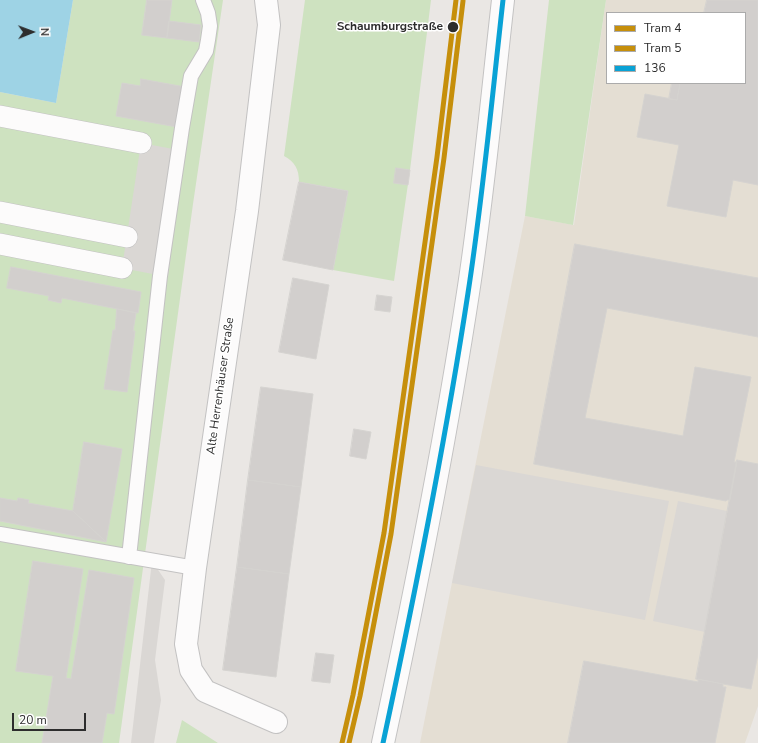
<!DOCTYPE html>
<html>
<head>
<meta charset="utf-8">
<style>
	body { margin:0 }
	#map { position:relative; width:758px; height:743px; overflow:hidden; background:#eae7e4; font-family:"Nunito Sans",sans-serif }
	canvas { display:block }
	.legend { position:absolute; left:606px; top:12px; width:140px; height:72px; box-sizing:border-box; background:#fff; border:1px solid #ababab; margin:0; padding:5px 7px; list-style:none; font-size:12px; color:#2d2d2d }
	.legend li { display:flex; align-items:center; gap:8px; height:20px }
	.legend b { width:20px; border:1px solid #ababab }
	.north { position:absolute; left:12px; top:12px; width:40px; height:40px; -webkit-text-stroke:3px #fff; paint-order:stroke; rotate:89deg; font-size:11px; font-weight:700; line-height:16px; text-align:center; color:#2d2d2d }
	.north::after { content:''; display:block; margin:auto; width:14px; height:18px; background:#2d2d2d; clip-path:polygon(50% 0,100% 100%,50% 72%,0 100%) }
	.scale { position:absolute; left:12px; top:713px; width:74px; height:18px; box-sizing:border-box; border:2px solid #2d2d2d; border-top:0; padding-left:5px; font-size:12px; line-height:14px; white-space:nowrap; color:#2d2d2d; -webkit-text-stroke:3px #fff; paint-order:stroke }
</style>
</head>
<body>
<div id="map">
<canvas width="758" height="743"></canvas>
<ul class="legend">
<li><b style="height:5px;background:#c68f0b"></b>Tram 4</li>
<li><b style="height:5px;background:#c68f0b"></b>Tram 5</li>
<li><b style="height:5px;background:#09a2d5"></b>136</li>
</ul>
<div class="north">N</div>
<div class="scale">20 m</div>
</div>
<script>
const g = document.querySelector('canvas').getContext('2d');
g.lineJoin = 'round';
function paint(path, color) { g.fillStyle = color; g.fill(path, 'evenodd'); }
function strokePath(path, color, width, dash) { g.strokeStyle = color; g.lineWidth = width; g.lineCap = dash ? 'butt' : 'round'; g.setLineDash(dash || []); g.stroke(path); }
function label(font, color, halo, rows, align = 'center') {
  g.font = font + ' "Nunito Sans",sans-serif'; g.lineWidth = 3; g.setLineDash([]); g.textBaseline = 'middle'; g.strokeStyle = halo; g.fillStyle = color; for (const [text, x, y, turn = 0] of rows) {
    g.save(); g.translate(x, y); g.rotate((+turn || 0) * Math.PI / 180); g.textAlign = isNaN(turn) ? turn : align; if (halo) g.strokeText(text, 0, 0); g.fillText(text, 0, 0); g.restore();
  }
}
const education = new Path2D(`
	M606 0H758V706L745 743H420L525 216 574 225ZM607 13H745V83H607Z`);
const green = new Path2D(`
	M73 0H223L193 204 119 743H0V92L56 103Z
	M305 0H431L410 170 394 281 333 270 348 191 299 182C299 169 295 162 284 156Z
	M549 0H606L573 225 525 216Z
	M182 720 218 743H176Z`);
const plaza = new Path2D(`
	M141 143 184 151 168 277 122 268Z
	M476 465 669 501 645 620 452 583Z
	M678 501 727 511 705 632 653 621Z
	M152 561 165 580 155 660 161 700 154 743H131Z`);
const water = new Path2D(`
	M0 0H73L56 103 0 92Z`);
const building = new Path2D(`
	M147 0H172L167 38 142 35Z
	M707 0H758V185L733 180 726 217 667 206 679 145 637 137 645 94 677 100 680 83H745V13H704Z
	M169 21 201 25 199 42 167 38Z
	M141 79 185 87 177 127 116 116 122 83 140 86Z
	M672 83H680L677 100 669 99Z
	M396 168 410 170 408 185 394 183Z
	M299 182 348 191 333 270 283 260Z
	M575 244 758 278V337L607 308 585 418 683 436 695 367 751 377 734 462H737L730 500H727L726 501 534 464Z
	M11 267 141 292 138 313 62 298 61 303 48 300 49 296 7 288Z
	M293 278 329 285 316 359 279 352Z
	M377 295 392 297 390 312 375 310Z
	M117 309 136 313 133 331H135L127 392 104 389 113 330H115Z
	M261 387 313 394 301 487 248 480Z
	M354 429 371 432 366 459 350 456Z
	M84 442 122 449 106 542 73 511Z
	M737 460 758 464V654L751 689 696 679Z
	M248 480 301 487 289 574 237 567Z
	M0 498 17 501 18 498 29 500 28 503 73 511 106 542 0 521Z
	M33 561 83 569 66 678 71 679 89 570 134 578 114 714 107 713 102 743H42L53 676 16 671Z
	M237 567 289 574 276 677 223 670Z
	M316 653 334 655 330 683 312 681Z
	M584 661 698 682V679L723 684V687H726L715 743H568Z`);
const service = new Path2D(`
	M0 534 195 568
	M129 557 160 276 182 128 191 76 206 51 208 40 210 26 208 13 203 0`);
const pedestrian = new Path2D(`
	M0 116 141 143
	M0 212 127 237
	M0 244 122 268`);
const minor = new Path2D(`
	M266 0 269 25 247 211 195 568 186 644 191 670 205 691 276 722`);
const tertiary = new Path2D(`
	M383 743C415 594 445 444 468 293 483 196 492 98 503 0`);
const bus1 = new Path2D(`
	M383 743C415 594 445 444 468 293 483 196 492 98 503 0`);
const tram1 = new Path2D(`
	M342 743 353 695 384 533 437 157 456 0`);
const tram2 = new Path2D(`
	M349 743 360 696 391 534 444 158 463 1`);
const markers = [
	[453,27,6,"#2d2d2d"]
];
const stopNames = [
	["Schaumburgstraße",443,27]
];
const streetNames = [
	["Alte Herrenhäuser Straße",221,386,-82]
];
paint(education, '#e4ded3');
paint(green, '#cee2c0');
paint(plaza, '#dad7d4');
paint(water, '#9ed3e5');
paint(building, '#d2cfcd');
strokePath(building, '#d5d3d0', 1);
strokePath(service, '#c3c2c2', 16);
strokePath(pedestrian, '#c3c2c2', 22);
strokePath(minor, '#c3c2c2', 24);
strokePath(tertiary, '#c3c2c2', 24);
strokePath(service, '#fcfbfb', 14);
strokePath(pedestrian, '#fcfbfb', 21);
strokePath(minor, '#fcfbfb', 22);
strokePath(tertiary, '#fcfbfb', 22);
strokePath(bus1, '#09a2d5', 5);
strokePath(tram1, '#c68f0b', 5);
strokePath(tram2, '#c68f0b', 5);
for (const [x, y, r, color] of markers) { const dot = new Path2D(); dot.arc(x, y, r, 0, 2 * Math.PI); g.fillStyle = color; g.fill(dot); strokePath(dot, '#fff', 1.5); }
label('bold 12px', '#2d2d2d', '#fff', stopNames, 'right');
label('12px', '#2d2d2d', '#fff', streetNames);
</script>
</body>
</html>
